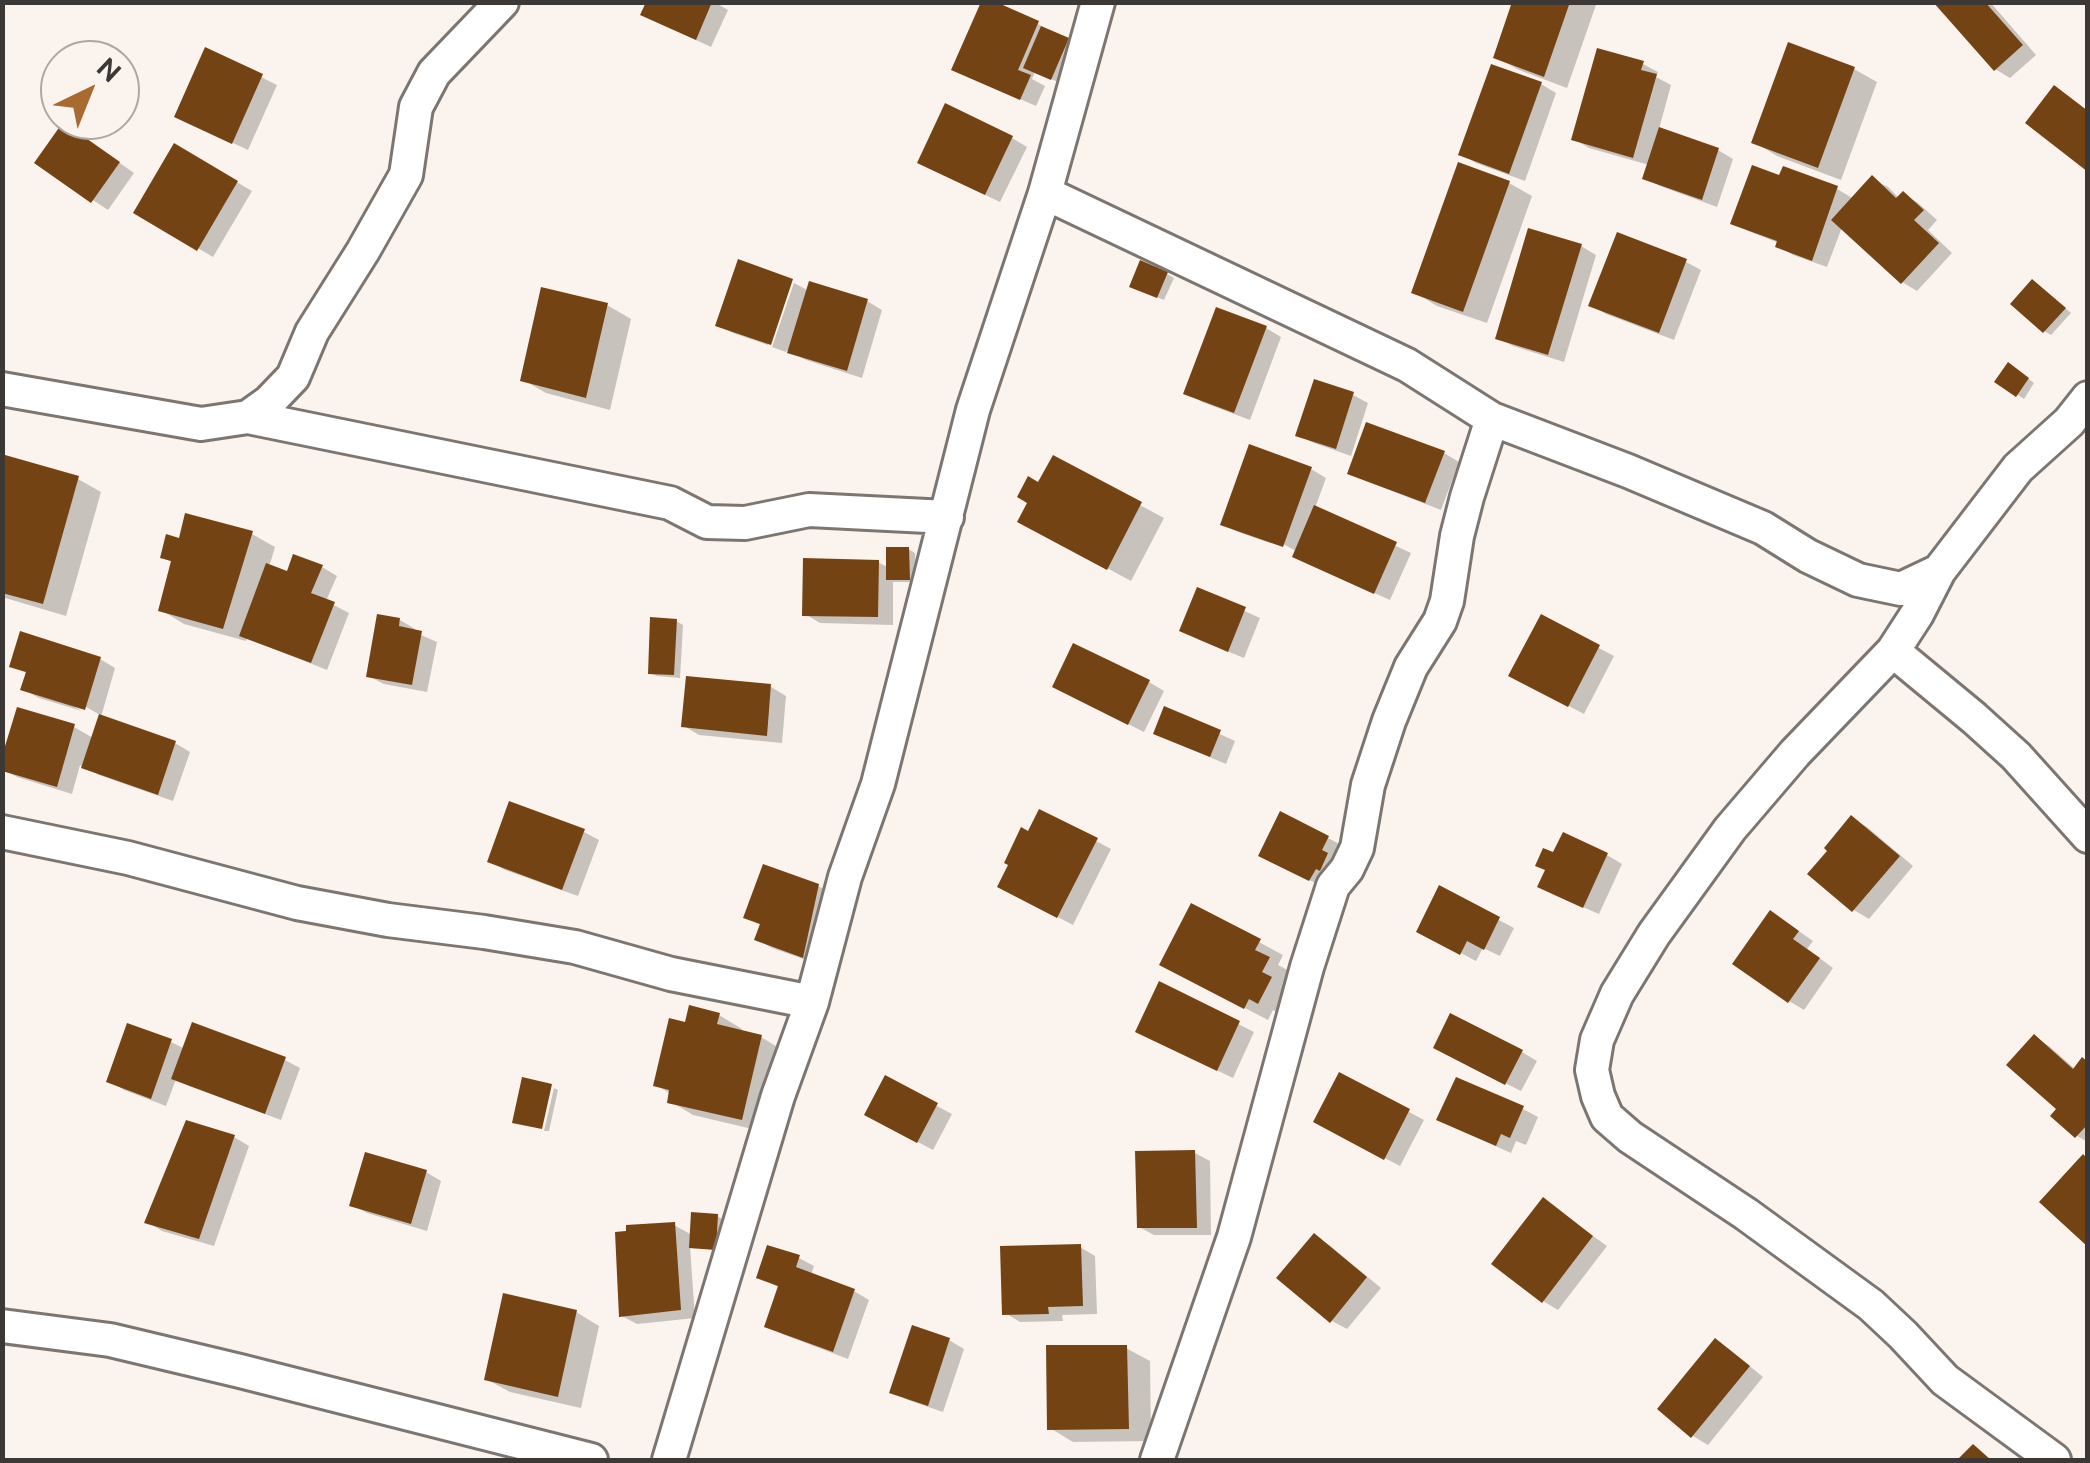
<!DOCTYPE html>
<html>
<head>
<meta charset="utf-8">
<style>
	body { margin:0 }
	#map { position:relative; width:2090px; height:1463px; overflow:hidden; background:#fbf3ed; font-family:Ubuntu,sans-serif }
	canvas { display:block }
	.frame { position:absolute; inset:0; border:5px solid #3b3836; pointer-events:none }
	.north { position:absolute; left:40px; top:40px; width:100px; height:100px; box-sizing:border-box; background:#fbf3ed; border:2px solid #aea8a4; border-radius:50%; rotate:43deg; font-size:28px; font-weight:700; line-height:40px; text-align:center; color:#3b3836 }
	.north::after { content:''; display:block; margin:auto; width:35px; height:45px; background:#a96a31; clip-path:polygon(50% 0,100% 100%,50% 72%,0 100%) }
</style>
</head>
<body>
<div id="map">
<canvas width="2090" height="1463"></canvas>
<div class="frame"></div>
<div class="north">N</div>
</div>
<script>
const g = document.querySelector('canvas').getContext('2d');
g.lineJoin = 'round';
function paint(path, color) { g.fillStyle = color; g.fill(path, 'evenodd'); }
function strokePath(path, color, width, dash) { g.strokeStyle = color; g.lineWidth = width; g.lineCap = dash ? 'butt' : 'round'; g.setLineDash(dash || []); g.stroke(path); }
const shadow = new Path2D(`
	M649 2H714L728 10 711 47 659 23Z
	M990 2 1038 24 1074 44 1058 82 1035 72 1032 79 1045 86 1036 106 969 77Z
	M1515 2H1597L1567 88 1519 70 1496 57Z
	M1936 2H1990L2036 55 2010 78 1995 69Z
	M207 50 277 85 248 150 192 124Z
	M1643 64 1658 72 1656 77 1671 85 1659 129 1718 150 1733 159 1717 207 1660 186 1645 178 1649 165 1589 148 1574 139Z
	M1854 69 1877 82 1841 180 1777 156 1754 142Z
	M1541 84 1556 93 1525 181 1476 163 1461 154Z
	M78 134 134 173 108 210 37 163Z
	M1012 138 1027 147 1000 202 935 171Z
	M175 146 252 191 213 257 136 212Z
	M1785 169 1837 189 1854 199 1872 179 1888 187 1899 198 1903 194 1918 203 1937 220 1928 230 1952 253 1917 291 1902 282 1842 227 1827 267 1793 255 1778 246 1779 243 1748 231 1733 222 1781 178Z
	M1509 183 1532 196 1487 323 1437 306 1414 292Z
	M1581 246 1596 255 1564 362 1513 346 1498 338Z
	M1686 262 1701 270 1674 340 1606 314 1591 305Z
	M1167 274 1174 278 1164 300 1139 290Z
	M790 281 768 345 733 333 718 325Z
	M794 283 809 291 867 301 882 310 862 378 806 360 787 350 786 352 772 347Z
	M2039 286 2071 313 2051 335 2044 331Z
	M607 305 631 319 610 410 546 393 523 380Z
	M1266 328 1281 337 1250 420 1202 402 1187 393Z
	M2015 369 2034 383 2024 399 1997 381Z
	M1353 395 1368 403 1351 456 1314 443 1298 435Z
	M1444 453 1459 462 1441 510 1366 481 1350 473Z
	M1054 459 1164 518 1131 581 1044 534 1039 485Z
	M1311 469 1326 478 1315 508 1411 553 1390 600 1310 564 1296 551 1274 539 1271 543 1276 545 1238 532 1223 524Z
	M2 472 78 479 101 492 66 616 2 597Z
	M252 534 275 547 269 567 289 575 322 567 337 576 326 601 349 613 327 670 247 638 246 641 184 624 161 610 173 563 163 557 180 541Z
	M908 549 915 553 916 582H893V625L820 623 805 614 878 562 889 568Z
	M1199 590 1260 618 1244 658 1197 639Z
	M1542 618 1614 656 1584 714 1527 684Z
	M400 620 415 629 414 632 437 642 427 692 384 684 368 676Z
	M676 621 683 625 680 678 657 676 650 673Z
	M100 659 115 668 101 717 175 743 190 752 173 801 99 775 80 765 72 794 17 777 2 769 74 727 93 738 100 715 76 701 73 706 82 711 39 698 23 689 28 674 12 665Z
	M1149 682 1164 691 1144 732 1070 695Z
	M771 687 786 696 782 743 699 735 684 726Z
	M1165 709 1235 741 1226 764 1171 741Z
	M1852 818 1867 827 1913 866 1869 919 1854 910 1811 874 1831 851Z
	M584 832 599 840 578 896 505 870 490 861Z
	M1328 838 1343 846 1325 888 1276 863Z
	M1096 841 1111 849 1073 925 1015 895Z
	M1607 855 1622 864 1599 914 1555 895 1554 856Z
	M818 886 834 895 818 964 772 948 757 939 762 926 746 917Z
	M1440 889 1514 928 1500 956 1483 948 1476 961 1434 939Z
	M1192 906 1283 955 1278 965 1291 972 1284 987 1294 992 1282 1015 1273 1010 1268 1020 1185 977Z
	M1786 922 1813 941 1807 949 1833 968 1804 1010 1789 1001Z
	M1160 985 1254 1032 1233 1078 1153 1040Z
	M719 1015 742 1029 741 1033 761 1037 784 1051 765 1132 693 1115 670 1101 671 1094 656 1085 687 1025Z
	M128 1026 171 1042 185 1049 285 1060 300 1068 281 1120 189 1086 176 1079 166 1106 124 1090 109 1081Z
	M2034 1037 2049 1046 2075 1069 2088 1063V1142L2077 1136 2059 1109Z
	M1522 1052 1537 1061 1521 1091 1451 1056Z
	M1340 1075 1424 1120 1400 1166 1331 1130Z
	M886 1079 952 1114 933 1150 882 1123Z
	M554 1088 558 1090 549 1131H544Z
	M1523 1109 1538 1117 1526 1145 1516 1141 1511 1153 1455 1128Z
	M187 1123 234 1137 249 1146 214 1246 162 1231 147 1222Z
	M1195 1153 1210 1161 1211 1235H1154L1139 1227Z
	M426 1172 441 1181 427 1231 367 1213 352 1205Z
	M1543 1200 1607 1246 1558 1310 1543 1301Z
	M717 1216 724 1220 723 1248 695 1246V1249L690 1246 695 1318 637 1324 622 1316 674 1225 692 1235Z
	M1314 1237 1329 1245 1381 1288 1347 1329 1332 1321Z
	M1080 1247 1095 1256 1097 1314 1062 1315 1063 1321 1020 1322 1005 1313Z
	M799 1258 814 1266 811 1275 854 1291 869 1300 848 1359 782 1334 767 1326 780 1288 759 1277Z
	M576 1312 599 1326 581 1408 510 1392 486 1379Z
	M949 1340 964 1349 943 1412 908 1400 892 1392Z
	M1715 1341 1730 1350 1763 1377 1708 1445 1693 1436 1660 1409Z
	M1126 1348 1150 1361 1151 1441 1073 1442 1050 1428Z`);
const building = new Path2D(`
	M646 2H712L696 40 640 15Z
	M981 2H996L1039 21 1018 70 1031 75 1020 100 951 70Z
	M1512 2H1570L1544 77 1493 58Z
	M1933 2H1985L2023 45 1994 71Z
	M1041 26 1069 38 1051 80 1023 68Z
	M1788 42 1855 67 1818 168 1751 143Z
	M205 47 263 74 232 144 174 117Z
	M1597 48 1644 61 1641 70 1657 74 1633 158 1571 140Z
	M1491 64 1542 82 1509 174 1458 155Z
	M2054 85 2088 111V172L2025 123Z
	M945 103 1013 136 985 195 917 163Z
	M63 122 120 162 91 203 34 163Z
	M1659 127 1719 148 1702 200 1642 179Z
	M174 143 238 181 197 251 133 213Z
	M1458 162 1510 181 1463 312 1411 293Z
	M1752 165 1779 175 1783 166 1838 186 1812 261 1775 247 1777 241 1730 224Z
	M1872 175 1896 198 1903 191 1924 210 1914 220 1939 243 1901 284 1831 220Z
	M1528 228 1582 244 1548 355 1495 339Z
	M1617 232 1687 259 1659 333 1588 306Z
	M738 259 793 279 771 345 715 326Z
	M1140 260 1168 272 1157 298 1129 287Z
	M2032 279 2066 308 2043 333 2010 304Z
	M809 281 868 299 847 371 787 353Z
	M541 287 608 303 586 398 520 381Z
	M1216 307 1267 326 1234 413 1183 394Z
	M2008 362 2029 378 2016 397 1994 382Z
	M1314 379 1354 392 1336 449 1295 436Z
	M1366 422 1445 451 1425 503 1347 474Z
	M1249 444 1312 467 1283 547 1220 525Z
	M5 455 79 476 43 604 2 593V463Z
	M1053 455 1142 502 1107 570 1017 522 1027 503 1017 497 1028 476 1038 482Z
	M1314 505 1397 542 1374 594 1292 557Z
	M185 513 253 531 223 629 158 611 171 561 160 558 166 534 179 538Z
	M886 547H909L910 580H886Z
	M293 554 323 565 311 593 335 602 311 663 239 636 266 563 287 571Z
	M803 558 879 560 878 617 802 616Z
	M1197 587 1246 607 1228 652 1179 631Z
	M377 614 400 618 399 626 422 631 412 685 366 677Z
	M1541 614 1600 645 1568 707 1508 676Z
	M650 617 677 619 674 675 648 674Z
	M20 631 101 657 85 710 20 690 26 672 9 667Z
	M1073 643 1150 680 1128 725 1052 687Z
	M686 676 771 684 767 736 681 727Z
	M1164 706 1221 730 1210 757 1153 734Z
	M17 707 75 724 57 787 2 771V756Z
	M99 714 176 741 158 795 81 768Z
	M509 801 585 829 562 890 487 862Z
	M1039 809 1098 838 1057 918 997 887 1008 865 1004 863 1021 827 1028 831Z
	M1280 811 1329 836 1322 850 1328 853 1320 871 1316 869 1309 881 1258 856Z
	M1851 815 1900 856 1852 912 1807 874 1827 851 1824 848Z
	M1563 832 1608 853 1583 908 1537 887 1545 870 1535 866 1543 848 1553 852Z
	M763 864 819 884 803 958 754 940 760 924 743 918Z
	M1439 885 1500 917 1484 950 1467 941 1460 955 1416 932Z
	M1191 903 1261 939 1255 950 1270 957 1262 972 1272 977 1258 1004 1249 999 1244 1009 1159 965Z
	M1770 910 1799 931 1793 939 1820 958 1788 1003 1732 964Z
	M1159 981 1240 1021 1217 1071 1135 1032Z
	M689 1005 720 1013 717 1024 762 1035 742 1120 667 1103 669 1090 653 1086 669 1018 685 1022Z
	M1450 1013 1523 1050 1505 1085 1433 1048Z
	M192 1022 286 1057 265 1114 171 1079Z
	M127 1023 172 1039 151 1099 106 1082Z
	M2034 1034 2073 1069 2082 1057 2088 1062V1124L2075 1138 2050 1116 2056 1109 2006 1065Z
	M1339 1072 1410 1109 1384 1160 1313 1122Z
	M885 1075 938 1103 917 1143 864 1115Z
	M522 1077 552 1084 542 1129 512 1123Z
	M1456 1077 1524 1106 1510 1138 1501 1134 1496 1146 1436 1120Z
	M186 1120 235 1135 199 1239 144 1223Z
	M1195 1150 1197 1228H1137L1135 1151Z
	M365 1152 427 1170 411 1224 349 1206Z
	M2083 1154 2088 1159V1247L2039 1202Z
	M1543 1197 1593 1236 1542 1303 1491 1264Z
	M691 1212 718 1214 716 1250 689 1248Z
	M675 1222 681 1310 619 1317 615 1232 626 1231V1225Z
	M1314 1233 1367 1277 1330 1323 1276 1278Z
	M1081 1244 1083 1306 1048 1307 1049 1314 1002 1315 1000 1246Z
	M767 1245 800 1255 796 1267 855 1289 833 1352 764 1327 778 1286 756 1278Z
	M503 1293 577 1310 558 1397 484 1380Z
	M912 1325 950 1338 928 1406 889 1393Z
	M1715 1338 1750 1366 1691 1438 1657 1409Z
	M1046 1345H1127L1129 1429 1047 1430Z
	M1973 1444 1991 1460H1957Z`);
const minor = new Path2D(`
	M1045 193 1407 365 1492 419 1628 471 1763 528 1808 556 1858 580 1901 589 1939 571
	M2 389 201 424 248 417 269 402 293 377 312 332 363 251 406 175 416 107 434 73 502 2
	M248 417 670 503 707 522 745 523 809 510 947 517
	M1893 651 1974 718 2016 756 2088 836
	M2 832 128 858 297 903 388 920 484 932 575 947 671 974 812 1002
	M2 1326 110 1340 240 1371 591 1460
	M669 1460 778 1096 812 1002 845 877 878 784 973 410 1045 193 1098 2
	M1157 1460 1234 1237 1307 967 1333 886 1347 869 1357 848 1368 785 1389 721 1411 667 1440 621 1447 601 1457 536 1467 497 1492 419
	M2054 1460 1945 1380 1903 1335 1871 1305 1746 1214 1630 1137 1607 1117 1598 1096 1592 1070 1597 1040 1617 994 1654 934 1730 829 1795 753 1893 651 1917 614 1939 571 2018 468 2069 422 2088 398`);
paint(shadow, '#0003');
paint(building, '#744313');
strokePath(minor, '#7d7670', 38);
strokePath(minor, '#fff', 32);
</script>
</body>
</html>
